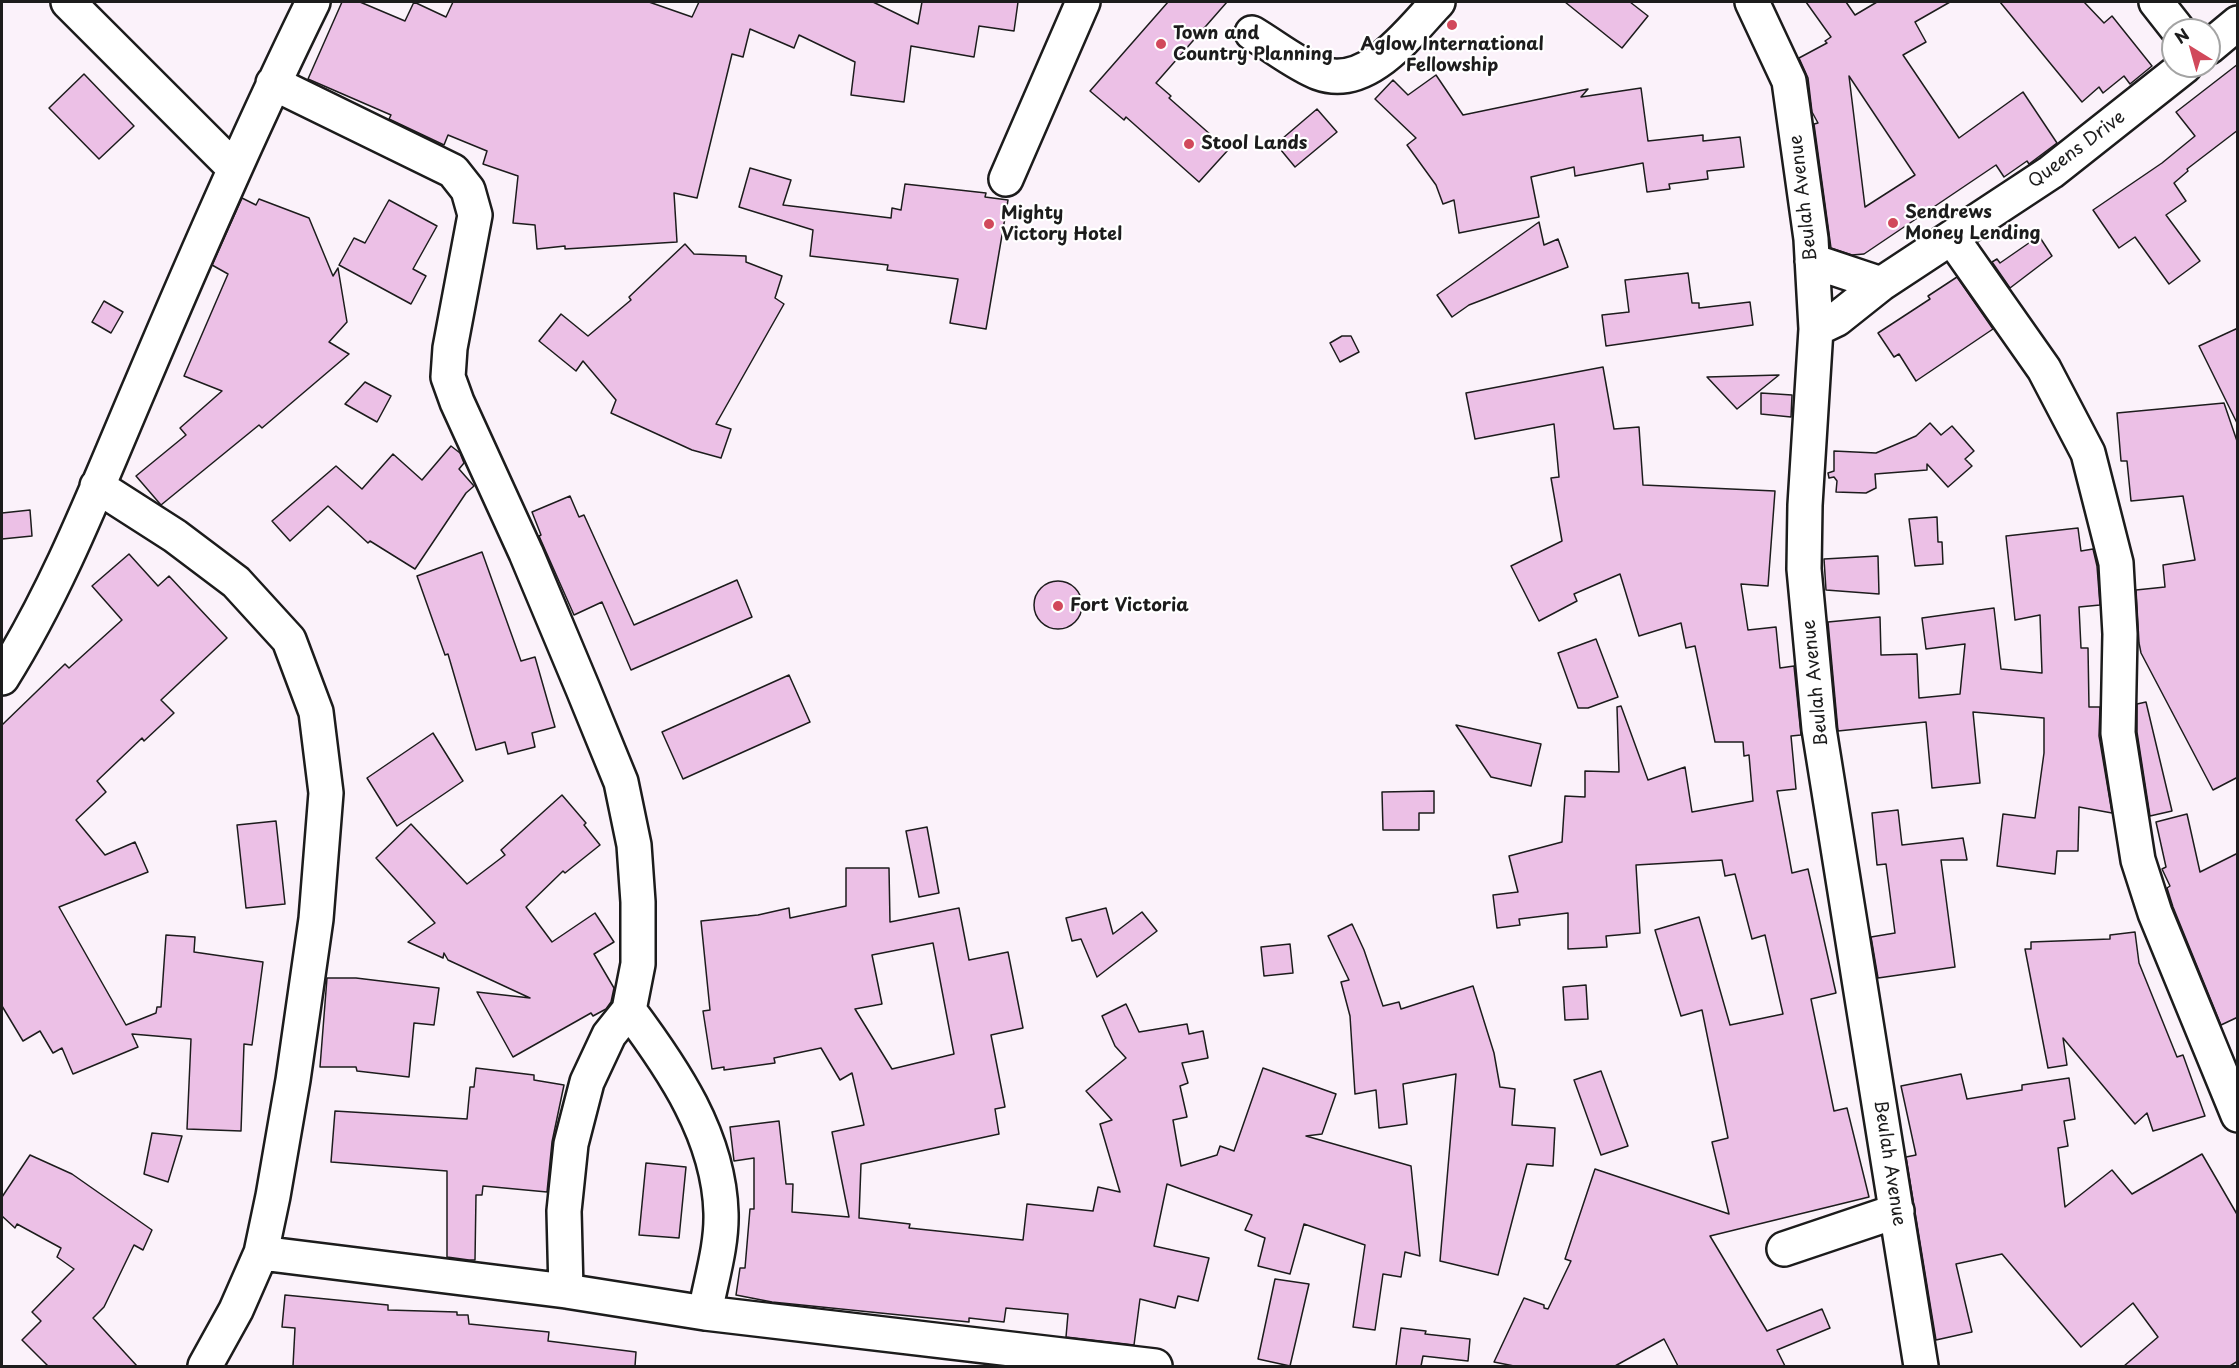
<!DOCTYPE html>
<html>
<head>
<meta charset="utf-8">
<style>
	body { margin:0 }
	#map { position:relative; width:2239px; height:1368px; overflow:hidden; background:#fbf2fa; font-family:"Playpen Sans",sans-serif }
	canvas { display:block }
	.frame { position:absolute; inset:0; border:3px solid #1c1c1c; pointer-events:none }
	.north { position:absolute; left:2161px; top:18px; width:60px; height:60px; box-sizing:border-box; background:#fff; border:2px solid #a4a4a4; border-radius:50%; rotate:323deg; font-size:16px; font-weight:700; line-height:24px; text-align:center; color:#1c1c1c }
	.north::after { content:''; display:block; margin:auto; width:21px; height:27px; background:#d1495b; clip-path:polygon(50% 0,100% 100%,50% 72%,0 100%) }
</style>
</head>
<body>
<div id="map">
<canvas width="2239" height="1368"></canvas>
<div class="frame"></div>
<div class="north">N</div>
</div>
<script>
const g = document.querySelector('canvas').getContext('2d');
g.lineJoin = 'round';
function paint(path, color) { g.fillStyle = color; g.fill(path, 'evenodd'); }
function strokePath(path, color, width, dash) { g.strokeStyle = color; g.lineWidth = width; g.lineCap = dash ? 'butt' : 'round'; g.setLineDash(dash || []); g.stroke(path); }
function label(font, color, halo, rows, align = 'center') {
  g.font = font + ' "Playpen Sans",sans-serif'; g.lineWidth = 4.5; g.setLineDash([]); g.textBaseline = 'middle'; g.strokeStyle = halo; g.fillStyle = color; for (const [text, x, y, turn = 0] of rows) {
    g.save(); g.translate(x, y); g.rotate((+turn || 0) * Math.PI / 180); g.textAlign = isNaN(turn) ? turn : align; if (halo) g.strokeText(text, 0, 0); g.fillText(text, 0, 0); g.restore();
  }
}
const building = new Path2D(`
	M342 2H360L405 21 414 2 446 17 453 2H649L692 17 699 2H873L918 24 922 2H1018L1014 31 979 26 974 57 911 46 904 102 851 95 855 62 799 35 794 48 750 29 743 57 732 54 697 198 674 193 677 242 565 249V246L537 249 535 225 513 223 518 176 483 164 487 151 448 135 444 145 389 119 391 115 308 79Z
	M1168 2H1227L1156 83 1171 96 1169 98 1228 150 1199 182 1126 117 1124 120 1090 91Z
	M1565 2H1630L1648 16 1622 48Z
	M1806 2H1846L1855 15 1877 2H1950L1915 22 1926 42 1903 55 1959 138 2023 92 2057 143 2029 164 2027 161 2004 177 1996 165 1864 254 1852 255 1831 248 1814 124 1818 123 1812 112 1808 78 1799 58 1827 43 1825 41 1831 37ZM1849 76 1915 175 1865 207Z
	M2000 2H2084L2104 23 2112 16 2152 66 2130 84 2124 76 2103 93 2099 87 2082 102Z
	M2238 64V130L2187 169 2188 171 2174 183 2186 201 2166 215 2200 261 2169 284 2135 237 2119 248 2093 210 2162 163 2195 136 2176 112Z
	M84 74 134 126 99 159 49 108Z
	M1436 75 1463 115 1588 89 1581 97 1641 88 1648 141 1703 135V141L1740 137 1744 167 1707 171 1708 179 1669 184 1670 189 1647 192 1643 163 1575 176 1574 167 1531 177 1539 217 1459 233 1454 200 1443 204 1436 185 1407 145 1416 138 1375 99 1393 80 1408 95Z
	M1317 109 1337 132 1295 167 1276 144Z
	M750 168 791 180 783 205 891 218 892 208 901 210 905 184 986 193 985 197 1008 200 986 329 950 323 958 279 887 270 888 265 810 256 813 230 739 207Z
	M242 198 256 205 259 199 309 218 333 276 338 268 347 322 329 342 349 354 262 428 259 425 161 505 136 476 186 435 180 428 222 391 184 376 228 274 212 265Z
	M389 200 437 226 413 269 426 276 411 304 339 265 354 238 365 243Z
	M1539 222 1544 245 1558 239 1568 267 1469 305 1452 317 1437 295Z
	M2039 236 2052 256 2010 288 1992 262 1997 259 2000 263Z
	M685 244 694 254 746 256V262L782 276 775 298 784 304 716 424 731 429 721 458 692 450 611 413 616 400 583 361 576 371 539 341 561 314 588 336 631 300 629 297Z
	M1688 273 1692 303H1699V308L1750 302 1753 325 1606 346 1602 315 1629 312 1625 280Z
	M1957 277 1993 329 1916 381 1899 354 1894 357 1878 333 1930 299 1928 296Z
	M104 301 123 312 111 333 92 322Z
	M2238 328V425L2199 346Z
	M1342 336H1351L1359 352 1340 362 1330 343Z
	M1603 367 1614 429 1639 427 1643 485 1775 491 1768 586 1741 584 1748 630 1776 627 1780 668 1794 666 1801 735 1791 736 1796 789 1777 791 1792 873 1808 869 1836 993 1811 999 1834 1111 1847 1108 1869 1197 1710 1236 1767 1331 1822 1309 1830 1328 1777 1350 1785 1366H1678L1664 1339 1615 1366H1514L1494 1362 1524 1298 1544 1305V1308L1548 1309 1571 1261 1565 1259 1595 1169 1729 1214 1712 1142 1728 1138 1702 1010 1681 1016 1655 930 1699 917 1730 1025 1783 1014 1765 935 1752 939 1735 874 1725 876 1722 860 1636 865 1640 933 1606 936 1607 947 1568 949V913L1519 919 1520 925 1497 928 1493 895 1518 892 1509 856 1562 842 1565 796 1585 797V771L1619 772 1617 707 1621 706 1648 780 1685 767 1692 812 1753 801 1749 755 1744 756 1743 742H1715L1695 646 1686 648 1681 623 1639 636 1620 574 1574 594 1577 601 1539 621 1511 566 1562 541 1551 478 1559 477 1554 424 1475 439 1466 393Z
	M1779 375 1737 409 1707 377Z
	M365 382 391 396 377 422 345 404Z
	M1761 393 1792 395 1791 417 1761 414Z
	M2224 403 2238 444V777L2213 790 2141 653 2139 643 2136 590 2165 587 2163 565 2195 560 2183 496 2131 501 2127 461H2121L2117 413Z
	M1930 423 1941 435 1952 426 1974 451 1965 459 1972 466 1948 487 1927 464V470L1875 474 1876 488 1866 493 1836 492 1837 481 1834 477 1829 478 1828 473 1834 471V451L1876 453 1916 436Z
	M451 446 460 453 464 463 459 469 474 486 466 493 415 569 370 541 368 543 328 506 290 541 272 521 336 466 362 489 393 454 422 480Z
	M570 496 579 517 584 515 634 625 737 580 752 617 631 670 602 602 574 615 539 536 541 535 532 512Z
	M30 510 32 536 2 539V513Z
	M1937 517 1938 542H1942L1943 564 1915 566 1909 519Z
	M2078 528 2081 551 2093 549 2097 566 2100 605 2079 607 2081 648H2088L2089 707H2100L2099 736 2112 813 2079 807 2078 851H2057L2055 874 1997 866 2003 814 2035 818 2044 753V718L1973 712 1980 783 1932 788 1926 722 1838 731 1828 622 1880 617 1881 655 1917 654 1919 698 1960 694 1965 644 1926 649 1922 618 1994 608 2001 669 2042 673 2040 615 2015 620 2006 536Z
	M482 552 521 661 535 657 555 727 532 733 535 747 508 754 505 742 476 750 448 654 445 655 417 576Z
	M129 554 158 586 169 576 227 638 161 700 174 713 144 741 142 738 97 781 106 792 76 820 105 855 135 842 148 872 59 907 126 1025 156 1013 157 1007H161L166 935 195 937 194 952 263 962 252 1045 244 1044 241 1131 187 1129 191 1039 132 1034 138 1047 73 1074 62 1048 53 1053 40 1031 23 1041 2 1006V725L65 664 69 668 122 620 92 586Z
	M1878 556 1879 594 1826 590 1824 559Z
	M1034 605a24 24 0 1 1 48 0a24 24 0 1 1-48 0Z
	M1596 639 1618 697 1588 708H1578L1558 653Z
	M789 675 810 722 683 779 662 732Z
	M2146 702 2172 811 2150 816 2137 732V704Z
	M1456 725 1541 744 1531 786 1491 777Z
	M433 733 463 781 397 826 367 778Z
	M1434 791V813H1419V830H1383L1382 792Z
	M562 795 586 823 584 825 600 845 565 873 563 871 526 907 552 942 595 913 614 942 594 954 614 988 611 1002 606 1009 593 1016 591 1013 513 1057 477 992 530 998 448 960 444 953 443 958 408 942 435 923 376 858 411 824 467 884 505 855 501 850Z
	M1898 810 1902 845 1963 838 1967 860H1941L1955 967 1878 978 1871 937 1895 933 1886 864 1877 865 1872 813Z
	M2187 814 2200 872 2238 853V1017L2221 1025 2173 907 2167 888 2170 886 2162 869 2166 867 2156 822Z
	M276 821 285 904 246 908 237 825Z
	M927 827 939 893 919 897 906 831Z
	M846 868H889L890 922 959 908 969 960 1008 952 1023 1028 991 1035 1005 1107 995 1109 999 1134 861 1164 859 1218 910 1224 909 1228 1023 1240 1027 1204 1093 1211 1098 1187 1120 1192 1100 1124 1112 1120 1086 1091 1126 1058 1115 1046 1102 1016 1126 1004 1139 1032 1187 1024 1189 1034 1203 1031 1208 1058 1182 1063 1188 1083 1180 1086 1187 1117 1173 1120 1181 1166 1217 1155 1220 1146 1234 1151 1263 1068 1336 1094 1322 1134 1306 1136 1411 1166 1420 1256 1405 1252 1401 1277 1383 1274 1375 1330 1353 1327 1365 1245 1304 1224 1290 1274 1258 1266 1265 1238 1245 1230 1252 1215 1167 1184 1154 1246 1209 1258 1198 1301 1178 1296 1175 1308 1140 1299 1134 1345 1066 1337 1068 1314 1006 1308 1004 1322 969 1318V1322L772 1302 736 1295 740 1268H745L750 1209H754V1158L734 1161 730 1127 779 1121 786 1184H793L792 1212 849 1217 832 1132 864 1125 852 1073 840 1080 821 1048 774 1058 775 1063 724 1070V1067L712 1069 703 1011 710 1010 701 921 758 915 789 908 790 918 846 906ZM933 943 954 1054 892 1069 855 1009 882 1004 872 955Z
	M1106 908 1113 934 1142 912 1157 931 1097 977 1081 939 1072 941 1066 918Z
	M1352 924 1364 950 1383 1006 1399 1002 1401 1009 1473 986 1494 1053 1500 1087 1515 1089 1512 1125 1555 1128 1553 1166 1527 1164 1498 1275 1440 1261 1456 1074 1403 1084 1407 1124 1379 1128 1376 1090 1355 1094 1350 1016 1341 982 1349 980 1328 936Z
	M2135 932 2139 963 2177 1057 2183 1055 2205 1116 2153 1131 2147 1113 2135 1124 2063 1038 2067 1065 2048 1068 2025 949H2031V942L2110 939V935Z
	M1290 944 1293 973 1264 976 1261 947Z
	M327 978H356L439 988 434 1025 414 1023 409 1077 357 1071 356 1067H320Z
	M1586 985 1588 1019 1565 1020 1563 987Z
	M476 1068 534 1075V1080L564 1085 552 1142 547 1192 483 1186 482 1195H476L475 1260H469L447 1257V1171L331 1162 335 1111 467 1119 470 1087H474Z
	M1601 1071 1628 1146 1601 1155 1574 1080Z
	M1961 1074 1967 1099 2022 1090V1085L2069 1078 2075 1119 2064 1121 2068 1146 2058 1148 2065 1207 2112 1170 2132 1194 2202 1154 2238 1216V1361L2230 1366H2124L2158 1337 2133 1303 2081 1347 2002 1254 1956 1264 1972 1332 1936 1340 1906 1157 1916 1155 1901 1086Z
	M152 1133 182 1136 168 1182 144 1174Z
	M30 1155 72 1174 152 1230 143 1250 134 1245 104 1307 93 1318 137 1366H48L22 1340 41 1321 32 1312 74 1269 57 1257 61 1248 17 1224 15 1228 2 1216V1197Z
	M646 1163 686 1167 679 1238 639 1235Z
	M1275 1279 1309 1284 1290 1366 1258 1359Z
	M285 1295 388 1305V1310L457 1312V1315H468L469 1324 549 1332 548 1341 636 1352 635 1366H293L295 1328 282 1327Z
	M1401 1328 1426 1331 1425 1334 1470 1339 1468 1361 1423 1356 1421 1366H1396Z`);
const minor = new Path2D(`
	M68 2 234 168
	M1752 2 1789 81 1811 239 1816 329 1805 505 1804 569 1819 729 1921 1366
	M2156 2 2178 30
	M1252 33C1274 46 1296 64 1319 73 1368 91 1410 31 1438 2
	M2209 47 2238 23
	M273 83 453 171 468 190 475 215 450 348 448 377 457 402 526 553 583 689 621 782 634 845 638 902V964L629 1010 609 1035 587 1082 571 1144 564 1211 566 1291
	M1006 179 1083 2
	M1952 238 2044 369 2088 453 2116 563 2120 634 2118 733 2138 860 2155 913 2238 1115
	M1812 261 1881 284
	M1816 329 1837 319 1881 284 2051 172 2185 66
	M97 486 175 536 236 582 289 640 316 712 326 793 316 919 293 1080 273 1196 261 1253 236 1310 205 1366
	M2 678C59 587 98 485 140 387 195 257 251 128 313 2
	M629 1010C673 1069 719 1136 721 1213 722 1246 711 1280 705 1313
	M1784 1249 1897 1211
	M261 1253 566 1291 705 1313 1155 1366`);
const markers = [
	[1452,25,6,"#d1495b"],
	[1161,44,6,"#d1495b"],
	[1189,144,6,"#d1495b"],
	[1893,223,6,"#d1495b"],
	[989,224,6,"#d1495b"],
	[1058,606,6,"#d1495b"]
];
const poiNames = [
	["Town and",1173,34],
	["Country Planning",1173,55],
	["Aglow International",1452,45,"center"],
	["Fellowship",1452,66,"center"],
	["Stool Lands",1201,144],
	["Sendrews",1905,213],
	["Money Lending",1905,234],
	["Mighty",1001,214],
	["Victory Hotel",1001,235],
	["Fort Victoria",1070,606]
];
const streetNames = [
	["Queens Drive",2077,150,-37],
	["Beulah Avenue",1804,198,-97],
	["Beulah Avenue",1816,683,-96],
	["Beulah Avenue",1889,1163,81]
];
paint(building, '#ecc0e6');
strokePath(building, '#1c1c1c', 1.5);
strokePath(minor, '#1c1c1c', 38);
strokePath(minor, '#fff', 33);
for (const [x, y, r, color] of markers) { const dot = new Path2D(); dot.arc(x, y, r, 0, 2 * Math.PI); g.fillStyle = color; g.fill(dot); strokePath(dot, '#fff', 2); }
label('bold 18px', '#1c1c1c', '#fff', poiNames, 'left');
label('18px', '#1c1c1c', '#fff', streetNames);
</script>
</body>
</html>
